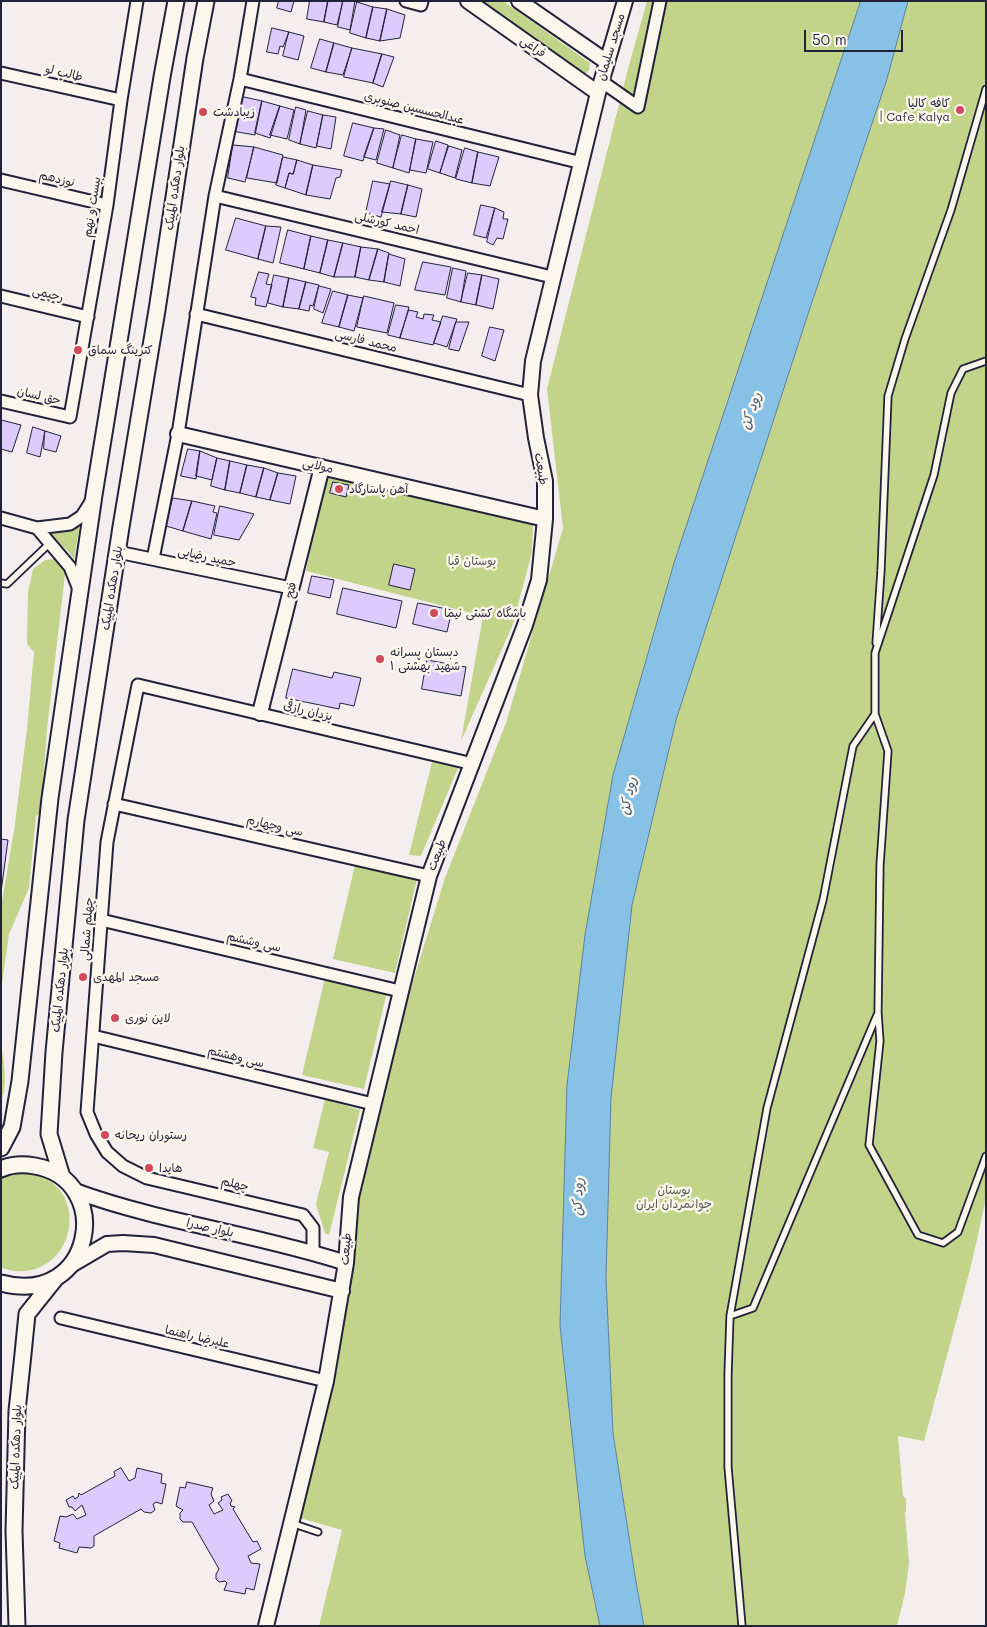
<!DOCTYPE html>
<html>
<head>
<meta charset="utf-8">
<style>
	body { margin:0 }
	#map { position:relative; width:987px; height:1627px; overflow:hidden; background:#f5eeef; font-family:Mali,sans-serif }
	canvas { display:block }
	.frame { position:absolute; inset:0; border:2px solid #22223b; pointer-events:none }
	.scale { position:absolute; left:804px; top:30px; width:99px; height:22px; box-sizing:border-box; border:2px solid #22223b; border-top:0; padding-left:6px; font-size:15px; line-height:18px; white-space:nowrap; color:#22223b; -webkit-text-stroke:4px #fbf7ec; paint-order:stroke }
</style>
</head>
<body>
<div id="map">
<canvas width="987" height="1627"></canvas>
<div class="frame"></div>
<div class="scale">50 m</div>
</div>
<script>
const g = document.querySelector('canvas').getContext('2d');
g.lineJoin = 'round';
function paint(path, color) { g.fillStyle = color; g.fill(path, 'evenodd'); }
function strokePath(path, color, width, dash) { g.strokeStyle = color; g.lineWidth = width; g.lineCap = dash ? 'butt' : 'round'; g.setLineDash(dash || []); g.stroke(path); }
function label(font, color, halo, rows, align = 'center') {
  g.font = font + ' Mali,"Playpen Sans Arabic",sans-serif'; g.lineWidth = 5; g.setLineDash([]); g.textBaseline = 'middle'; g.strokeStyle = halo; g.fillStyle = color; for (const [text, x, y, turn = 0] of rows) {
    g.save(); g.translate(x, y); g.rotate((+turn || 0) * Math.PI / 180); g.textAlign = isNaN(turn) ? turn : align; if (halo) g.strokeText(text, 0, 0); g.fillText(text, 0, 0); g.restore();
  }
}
const green = new Path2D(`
	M482 1H503L590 63 589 70 584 75Z
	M647 1H986V1199L971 1266 924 1441 898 1436 903 1496 906 1499V1510L905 1513 909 1563 905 1593 897 1626H319L342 1530 300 1518 329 1382 352 1231 409 994 445 878 506 723 563 528 547 389 628 69Z
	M325 475 533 523 532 552 513 624 461 741 483 616 306 571Z
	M80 522 74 560 69 552 47 532H57Z
	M54 559 61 564 65 574 47 729 41 812 36 816 29 888 9 934 1 990V907L14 831 27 729 34 652 27 644 28 592 33 569 45 560Z
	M432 762 458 768 421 856 409 855Z
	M355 865 417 879 395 973 333 959Z
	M325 978 387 992 364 1089 302 1075Z
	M1 1045C4 1062 8 1085 1 1101Z
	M325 1099 360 1110 329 1235 325 1233 316 1204 329 1152 313 1148Z
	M12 1173C23 1173 32 1173 42 1177 85 1195 75 1261 31 1270 21 1272 10 1272 1 1267V1177Z`);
const water = new Path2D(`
	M861 1H908L887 79 809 311 676 720 632 905 611 1098 606 1278 613 1433 635 1576 644 1626H600L585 1556 560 1326 567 1085 585 935 613 775 674 563Z`);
const building = new Path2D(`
	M279 1H294L291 12 277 8Z
	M310 1H328L324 22 307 19Z
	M328 1H343L337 25 324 22Z
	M343 1H355L350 30 338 27Z
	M357 2 373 7 366 38 350 33Z
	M373 7 387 9 380 41 366 38Z
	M387 9 405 15 400 38 380 41Z
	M272 28 289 32 283 47 280 46 278 54 267 52Z
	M289 32 304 36 298 60 283 56Z
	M320 39 334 43 326 72 311 68Z
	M334 43 352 48 343 75 326 72Z
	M352 48 382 54 373 83 344 77Z
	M382 54 394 57 383 87 373 83Z
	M244 97 262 101 255 135 232 131 237 102Z
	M262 101 280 106 270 138 255 133Z
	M280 106 294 110 287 139 270 135Z
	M296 107 306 110 300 144 289 140Z
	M308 111 323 115 316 148 300 144Z
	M323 115 336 117 331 149 317 146Z
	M353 123 374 128 363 161 344 156Z
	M374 128 384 129 376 160 364 157Z
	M386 130 400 135 393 168 377 163Z
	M402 135 416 139 409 173 393 168Z
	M416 139 433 142 426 173 410 170Z
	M436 141 448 145 440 173 428 169Z
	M233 145 254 147 245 182 228 178Z
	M449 146 462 150 455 178 440 173Z
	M254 147 283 155 277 183 247 178Z
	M465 148 478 152 472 183 456 179Z
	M478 152 499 157 490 186 472 183Z
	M283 157 297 160 293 174 289 173 285 188 276 185Z
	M297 160 313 165 306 195 285 188 289 173 293 174Z
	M313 165 342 170 340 177 336 178 330 199 306 195Z
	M373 181 390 184 381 217 366 213Z
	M391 181 408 185 401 214 382 212Z
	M408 185 422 189 416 217 401 214Z
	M481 205 495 208 486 238 474 235Z
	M495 208 504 212 503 219H508L503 239 497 238 493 245 487 242Z
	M236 218 266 226 258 259 226 250Z
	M266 226 281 227 273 263 258 259Z
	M288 230 311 236 304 269 280 263Z
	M311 236 328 240 320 273 304 269Z
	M328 240 343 243 334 277 320 273Z
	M343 243 361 247 355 277H334Z
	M361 247 378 249 369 280 355 277Z
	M378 249 389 253 384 282 369 280Z
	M389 254 405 259 400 286 384 282Z
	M423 262 451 267 445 295 415 290Z
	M453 268 466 271 461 302 447 298Z
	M259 272 269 274 266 284 272 285 266 307 255 305 256 298 251 297Z
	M468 273 482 275 476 305 461 302Z
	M274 275 289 278 283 307 268 303Z
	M482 275 499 279 493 309 476 305Z
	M289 278 306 282 299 309 283 307Z
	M306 282 319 285 313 306 310 305 309 311 299 309Z
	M319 286 331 289 323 313 314 309Z
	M333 291 348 295 339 327 322 323Z
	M348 295 363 298 354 331 339 327Z
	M364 296 394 303 387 333 357 327Z
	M396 305 409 307 400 338 388 335Z
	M409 310 418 312 416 317 423 319 424 314 434 315 432 320 441 322 433 345 400 338Z
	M443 316 457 319 447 347 434 343Z
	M456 322H469L459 351 449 349Z
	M490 327 504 330 495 361 482 356Z
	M1 420 21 425 12 452 1 449Z
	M33 427 45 431 40 457 27 453Z
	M45 431 61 436 56 452 44 449Z
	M188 449 200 451 196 479 181 476Z
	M200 451 217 458 212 480 196 476Z
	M217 458 230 461 225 490 211 486Z
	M230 461 247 465 240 493 225 490Z
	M247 465 264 468 256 497 240 493Z
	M264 468 278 473 270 500 256 497Z
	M278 473 296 476 290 504 270 500Z
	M333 482 349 485 346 497 330 493Z
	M173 498 192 501 183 531 166 526Z
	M192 501 215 506 213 512 217 513 211 539 183 531Z
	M220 506 254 514 239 540 214 535Z
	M394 564 415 569 410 590 389 585Z
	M312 576 334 580 330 598 308 593Z
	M343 588 402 601 396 628 337 614Z
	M418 603 452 610 447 632 413 624Z
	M427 660 466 667 461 696 422 689Z
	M293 669 332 678 334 672 361 678 354 706 340 703 339 709 286 698Z
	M1 839 8 840 1 892Z
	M121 1468 129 1481 135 1478 137 1468 162 1474 161 1483 166 1484 162 1504 156 1502 153 1504 155 1510 151 1513 144 1512 141 1509 94 1536V1546L91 1548 79 1547 77 1553 59 1548 60 1543 54 1541 60 1516 66 1517 73 1514 77 1519 86 1515 82 1505 75 1511 72 1507H69L66 1500 73 1496 75 1499 78 1497 79 1493 81 1495 115 1476 114 1472Z
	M187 1482 213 1488 211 1494 214 1501 209 1505 214 1514 223 1510 218 1503 222 1500 221 1497 228 1494 232 1501 230 1503 231 1506 235 1507 233 1509 253 1542 257 1541 261 1549 248 1556 251 1563 260 1564 254 1590 246 1588 245 1594 224 1590 227 1583 225 1581 219 1582 216 1579V1574L219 1569 192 1522H183L180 1519V1513L183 1510 176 1506 180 1487 185 1488Z`);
const service = new Path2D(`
	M986 361 963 369 951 393 934 475 875 653V714L888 751 880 865 878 1013 880 1041 869 1145 918 1235 943 1243 958 1232 986 1156
	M1 583 7 584 50 543
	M876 643 881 571 888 396 905 339 951 210 986 89
	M730 1316 753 1308 877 1015
	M291 1523 318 1532
	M742 1626 728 1467V1375L730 1316 767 1108 823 900 853 746 875 714`);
const minor = new Path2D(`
	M406 1 421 5 422 1
	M1 73 121 100
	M240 79 582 163
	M601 81 638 107 660 1
	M1 180 107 205
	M215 196 552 277
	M1 296 88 317
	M196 314 530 395
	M1 401 70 417 107 205 121 100 137 1
	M1 518 37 528 70 524 82 516 92 500
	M37 528 70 567 80 592
	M118 552 291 588
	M153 559 178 434 215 196 240 79 253 1
	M114 804 429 876
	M101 920 400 991
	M93 1036 373 1104
	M313 1253V1228L303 1215 147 1178 123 1166 107 1152 96 1134 87 1112 107 842 138 685 473 764
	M61 1318 326 1381`);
const tertiary = new Path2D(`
	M468 1 598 93
	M519 1 607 62
	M178 434 545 519
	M260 713 322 467
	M75 1191C163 1223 257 1234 346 1263
	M73 1264 107 1244 123 1243 154 1245 342 1291
	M266 1626 326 1381 346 1263 351 1197 429 876 525 625 539 580 545 519V481L536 438 530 395 533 361 598 93 625 1`);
const secondary = new Path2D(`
	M1 1148 12 1127 20 1081 50 798 94 495 162 77 176 1
	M1 1169C12 1164 24 1164 35 1166 115 1180 94 1308 1 1283
	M62 1177 49 1134 54 1052 76 820 121 527 157 310 195 58 206 1
	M17 1626 14 1531 17 1411 23 1354 27 1314 55 1279`);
const markers = [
	[960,110,5,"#d1495b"],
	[203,112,5,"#d1495b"],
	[78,350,5,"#d1495b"],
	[339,489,5,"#d1495b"],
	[434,613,5,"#d1495b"],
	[380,659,5,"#d1495b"],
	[83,977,5,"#d1495b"],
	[115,1018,5,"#d1495b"],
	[105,1135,5,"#d1495b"],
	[149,1168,5,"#d1495b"]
];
const streetNames = [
	["فراغی",533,47,35],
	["مسجد سلیمان",611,47,-73],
	["طالب لو",64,73,13],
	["عبدالحسسین صنوبری",414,108,14],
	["نوزدهم",57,179,13],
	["بلوار دهکده المپیک",175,188,-82],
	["بیست و نهم",92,207,-81],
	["احمد کورشلی",387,223,13],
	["رحیمی",48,294,14],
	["محمد فارسی",366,341,14],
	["حق لسان",39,396,13],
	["مولایی",318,466,13],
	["طبیعت",541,469,81],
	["حمید رضایی",207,557,12],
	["بلوار دهکده المپیک",112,588,-81],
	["فتح",291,590,-76],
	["یزدان رازقی",308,711,14],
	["سی وچهارم",275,826,13],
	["طبیعت",437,855,-69],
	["چهلم شمالی",87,929,-86],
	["سی وششم",254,942,13],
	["بلوار دهکده المپیک",60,990,-84],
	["سی وهشتم",236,1057,14],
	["چهلم",235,1184,13],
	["بلوار صدرا",210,1228,13],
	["طبیعت",346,1249,-85],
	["علیرضا راهنما",197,1337,13],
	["بلوار دهکده المپیک",16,1447,-88]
];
const poiNames = [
	["کافه کالیا",950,103,"right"],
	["| Cafe Kalya",950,117,"right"],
	["زیبادشت",213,112],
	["کترینگ سماق",88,350],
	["آهن پاسارگاد",349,489],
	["باشگاه کشتی نیما",444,613],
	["دبستان پسرانه",390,652],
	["شهید بهشتی ۱",390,666],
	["مسجد المهدی",93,977],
	["لاین نوری",125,1018],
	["رستوران ریحانه",115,1135],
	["هایدا",159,1168]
];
const parkNames = [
	["بوستان قبا",472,561],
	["بوستان",674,1190],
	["جوانمردان ایران",674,1204]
];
const waterNames = [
	["رود کن",751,411,-71],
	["رود کن",628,796,-78],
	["رود کن",578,1197,-88]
];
paint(green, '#c1d489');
paint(water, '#87c2e6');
strokePath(water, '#5f82a2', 1);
paint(building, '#ddcbfd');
strokePath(building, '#22223b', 1);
strokePath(service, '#22223b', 9);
strokePath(minor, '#22223b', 15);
strokePath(tertiary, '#22223b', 18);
strokePath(secondary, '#22223b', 19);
strokePath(service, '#fbf7ec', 5.5);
strokePath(minor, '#fbf7ec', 11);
strokePath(tertiary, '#fbf7ec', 14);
strokePath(secondary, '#fbf7ec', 15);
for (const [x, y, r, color] of markers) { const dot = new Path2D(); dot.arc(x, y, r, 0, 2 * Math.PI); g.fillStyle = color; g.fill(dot); strokePath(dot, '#fbf7ec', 2); }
label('12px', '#22223b', '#fbf7ec', streetNames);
label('12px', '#22223b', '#fbf7ec', poiNames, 'left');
label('12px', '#525752', '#fbf7ec', parkNames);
label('italic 14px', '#455a77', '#fbf7ec', waterNames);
</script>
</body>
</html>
